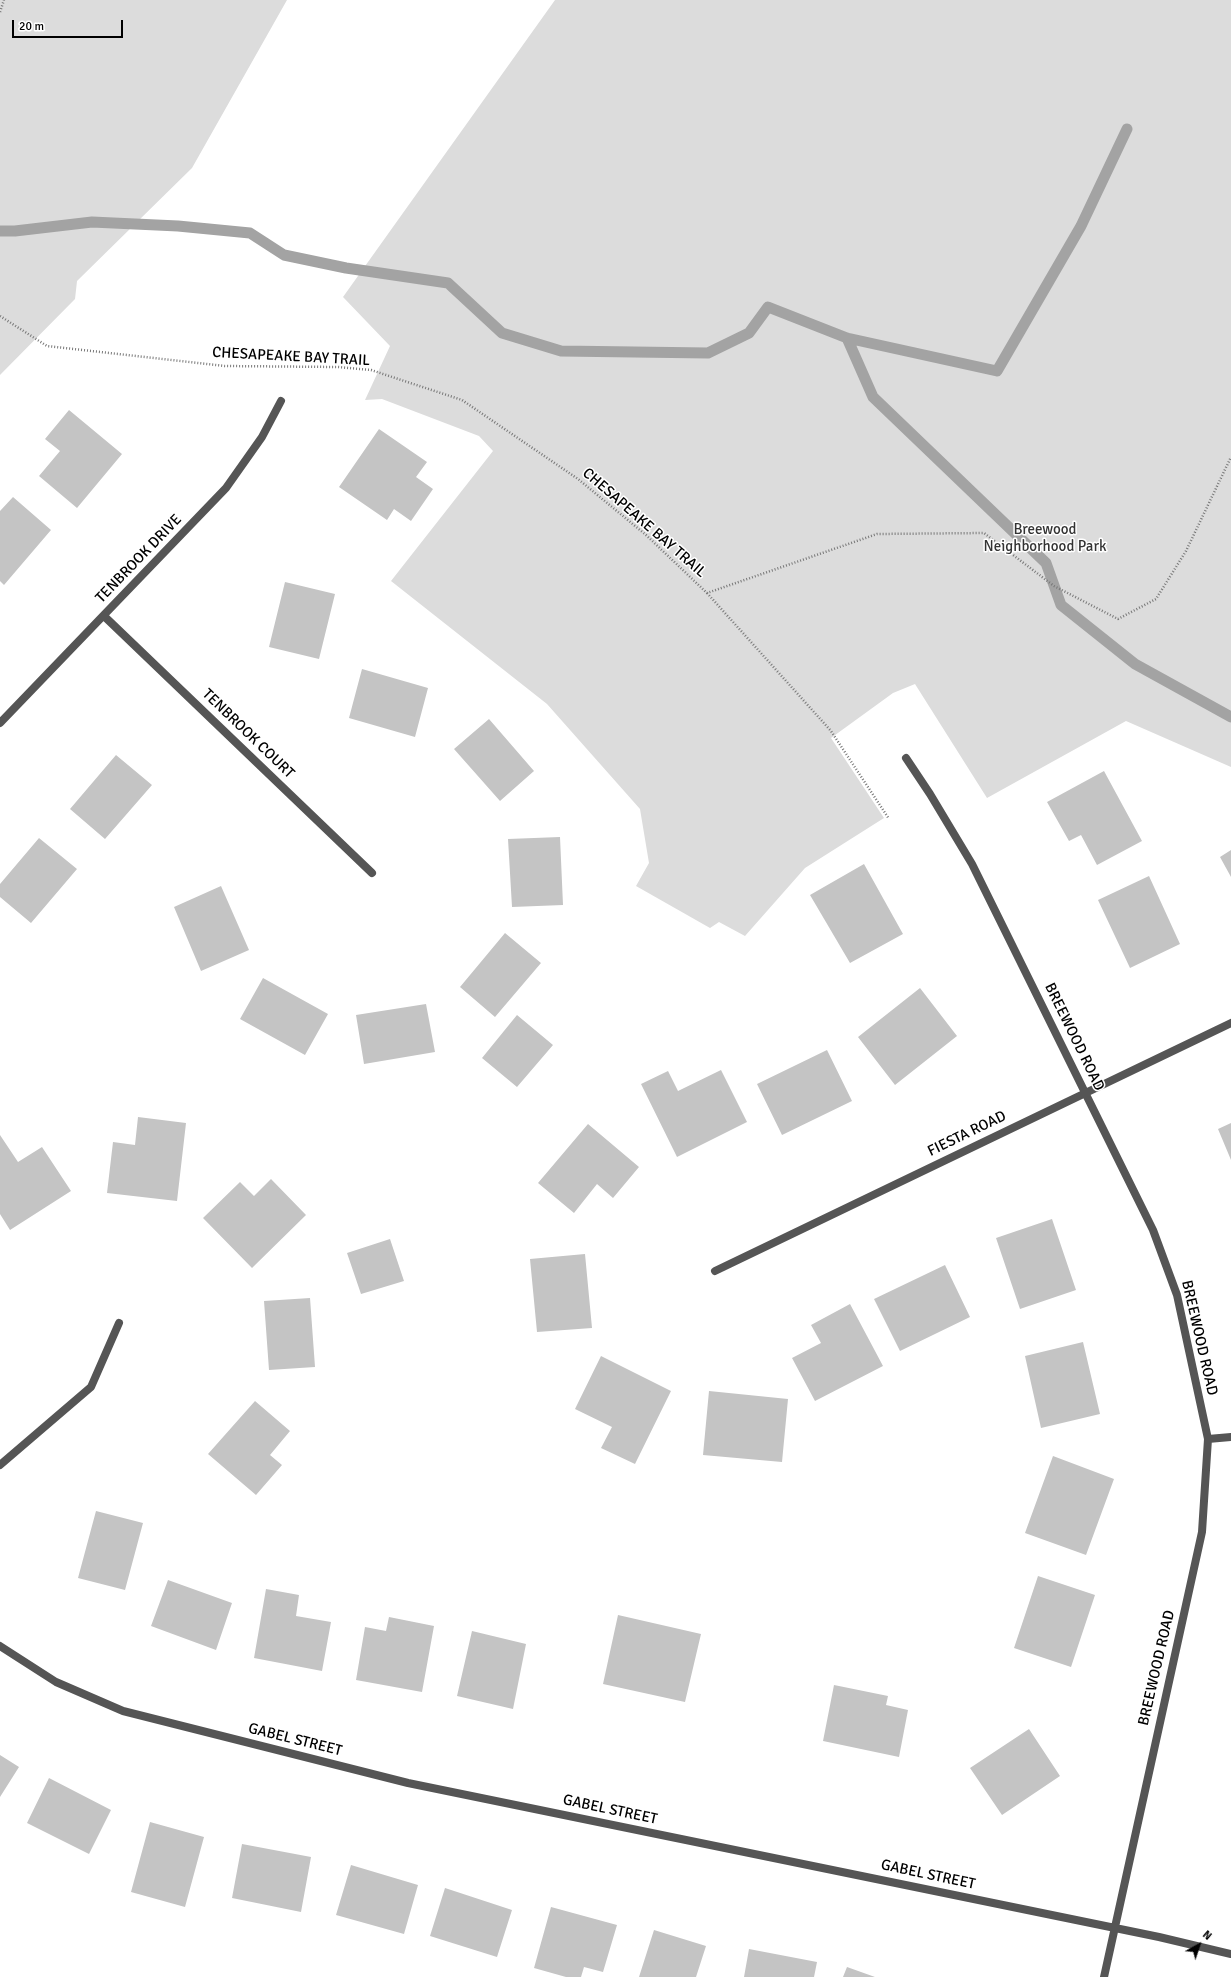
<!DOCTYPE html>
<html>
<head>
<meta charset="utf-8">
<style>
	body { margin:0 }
	#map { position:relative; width:1231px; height:1977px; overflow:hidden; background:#fff; font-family:Signika,sans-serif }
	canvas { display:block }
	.north { position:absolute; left:1179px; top:1925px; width:40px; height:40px; -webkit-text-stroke:3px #fff; paint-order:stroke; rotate:40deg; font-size:11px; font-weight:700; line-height:16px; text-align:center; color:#000 }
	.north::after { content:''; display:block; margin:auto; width:14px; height:18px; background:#000; clip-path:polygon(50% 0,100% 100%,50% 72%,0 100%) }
	.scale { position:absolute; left:12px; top:20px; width:111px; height:18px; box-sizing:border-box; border:2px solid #000; border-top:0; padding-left:5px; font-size:12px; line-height:14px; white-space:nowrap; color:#000; -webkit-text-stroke:3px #fff; paint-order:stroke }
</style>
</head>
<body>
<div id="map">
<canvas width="1231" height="1977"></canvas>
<div class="north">N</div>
<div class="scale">20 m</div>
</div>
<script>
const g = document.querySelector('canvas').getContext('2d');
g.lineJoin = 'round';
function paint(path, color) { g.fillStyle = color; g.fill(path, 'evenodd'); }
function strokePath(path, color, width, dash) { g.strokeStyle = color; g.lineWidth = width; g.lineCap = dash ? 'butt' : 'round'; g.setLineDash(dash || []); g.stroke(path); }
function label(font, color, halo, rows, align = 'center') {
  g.font = font + ' Signika,sans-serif'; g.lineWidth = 3; g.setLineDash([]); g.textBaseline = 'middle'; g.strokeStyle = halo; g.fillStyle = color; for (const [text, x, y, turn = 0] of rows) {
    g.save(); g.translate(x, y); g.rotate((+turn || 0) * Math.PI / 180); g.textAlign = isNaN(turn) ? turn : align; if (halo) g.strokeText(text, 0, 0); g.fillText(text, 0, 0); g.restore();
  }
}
const green = new Path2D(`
	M0 0H287L192 168 77 281 75 299 0 375Z
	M555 0H1231V767L1126 721 987 798 915 684 893 693 831 738 884 818 805 868 745 936 719 922 710 928 636 886 649 863 640 809 547 704 391 581 493 451 479 436 382 399 365 400 390 346 343 297Z`);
const stream = new Path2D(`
	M0 231H15L92 222 178 226 250 233 284 255 346 268 448 283 502 333 561 351 708 353 749 333 768 307 847 338 997 371 1081 226 1127 129
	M847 338 873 397 1046 563 1061 605 1135 664 1231 717`);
const building = new Path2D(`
	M69 410 122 454 77 508 39 476 60 451 45 439Z
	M379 429 427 462 416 477 433 489 411 521 394 509 387 520 339 487Z
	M13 497 51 530 4 585 0 581V511Z
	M285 582 335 594 319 659 269 647Z
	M362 669 428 688 415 737 349 718Z
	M489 719 534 771 500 801 454 749Z
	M116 755 152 785 105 839 70 809Z
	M1104 771 1142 841 1097 865 1081 835 1069 841 1047 802Z
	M560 837 563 905 512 907 508 839Z
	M39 838 77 869 31 923 0 897V884Z
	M1231 850V877L1220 857Z
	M864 864 903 934 850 963 810 895Z
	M1149 876 1180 944 1130 968 1098 900Z
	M221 886 249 950 201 971 174 907Z
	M505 933 541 963 495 1017 460 987Z
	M263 978 328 1014 305 1055 240 1019Z
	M920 988 957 1036 895 1085 858 1037Z
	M426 1004 435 1052 364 1064 356 1015Z
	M517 1015 553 1045 517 1087 482 1058Z
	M827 1050 852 1101 782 1135 757 1084Z
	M721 1070 747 1122 677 1157 641 1084 668 1071 678 1091Z
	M138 1117 186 1123 177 1201 107 1193 113 1142 135 1145Z
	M1231 1123V1160L1218 1129Z
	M588 1124 639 1167 613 1198 597 1184 574 1213 538 1183Z
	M0 1135 18 1162 42 1147 71 1191 10 1230 0 1214Z
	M271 1179 306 1215 252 1268 203 1218 240 1182 254 1196Z
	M1052 1219 1076 1290 1020 1309 996 1238Z
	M390 1239 404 1281 361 1294 347 1253Z
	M585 1254 592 1328 537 1332 530 1259Z
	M945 1265 970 1317 900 1351 874 1299Z
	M310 1298 315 1367 269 1370 264 1301Z
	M850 1304 883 1366 815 1401 792 1358 821 1343 811 1325Z
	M1083 1342 1100 1414 1041 1428 1025 1356Z
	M601 1356 671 1391 635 1464 601 1448 612 1427 575 1409Z
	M709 1391 788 1399 782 1462 703 1455Z
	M255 1401 290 1431 270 1455 282 1465 256 1495 208 1454Z
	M1053 1456 1114 1479 1086 1555 1025 1533Z
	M96 1511 143 1523 125 1590 78 1578Z
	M1038 1576 1095 1595 1071 1667 1014 1648Z
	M168 1580 232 1603 216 1650 151 1626Z
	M266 1589 299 1595 296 1616 331 1622 322 1671 254 1658Z
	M618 1615 701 1634 685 1702 603 1684Z
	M389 1617 434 1626 422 1692 356 1680 365 1627 386 1631Z
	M472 1631 526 1644 513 1709 457 1696Z
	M834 1685 888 1696 886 1705 908 1710 899 1757 823 1741Z
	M1029 1729 1060 1776 1002 1815 970 1768Z
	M0 1755 19 1767 0 1797Z
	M49 1778 111 1810 89 1854 27 1823Z
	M150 1822 204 1837 185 1907 131 1892Z
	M242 1844 311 1857 301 1912 232 1898Z
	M351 1865 418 1885 404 1934 336 1915Z
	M445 1888 512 1910 497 1957 430 1936Z
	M551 1907 617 1925 603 1972 584 1967 581 1977H566L534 1968Z
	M654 1930 706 1946 696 1977H639Z
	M749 1949 817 1962 814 1977H744Z
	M847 1967 875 1977H843Z`);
const path = new Path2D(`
	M0 12 4 0
	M0 316 47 346 225 366 338 367 371 370 462 400 578 479 646 535 707 593 877 534 984 533 1054 586 1118 619 1156 599 1186 551 1231 457
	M707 593 831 731 889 819`);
const street = new Path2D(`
	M104 616 372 873
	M0 723 226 488 262 437 281 401
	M906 758 930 794 972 864 1153 1230 1177 1295 1208 1439 1202 1532 1104 1977
	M715 1271 1231 1023
	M1208 1439 1231 1437
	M0 1465 91 1387 119 1323
	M0 1646 56 1682 123 1711 408 1783 1159 1937 1231 1954`);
const streetNames = [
	["CHESAPEAKE BAY TRAIL",291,357,3],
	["CHESAPEAKE BAY TRAIL",644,523,41],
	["TENBROOK DRIVE",139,559,-46],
	["TENBROOK COURT",248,734,44],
	["BREEWOOD ROAD",1074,1037,64],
	["FIESTA ROAD",967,1134,-26],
	["BREEWOOD ROAD",1199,1338,77],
	["BREEWOOD ROAD",1157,1668,-77],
	["GABEL STREET",295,1740,14],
	["GABEL STREET",610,1810,12],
	["GABEL STREET",928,1875,12]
];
const parkNames = [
	["Breewood",1045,530],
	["Neighborhood Park",1045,547]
];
paint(green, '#dcdcdc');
strokePath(stream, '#a3a3a3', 11);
paint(building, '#c4c4c4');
strokePath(path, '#777', 2.5, [1, 2]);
strokePath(street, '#555', 8);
label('15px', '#000', '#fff', streetNames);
label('15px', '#333', '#fff', parkNames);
</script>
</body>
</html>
